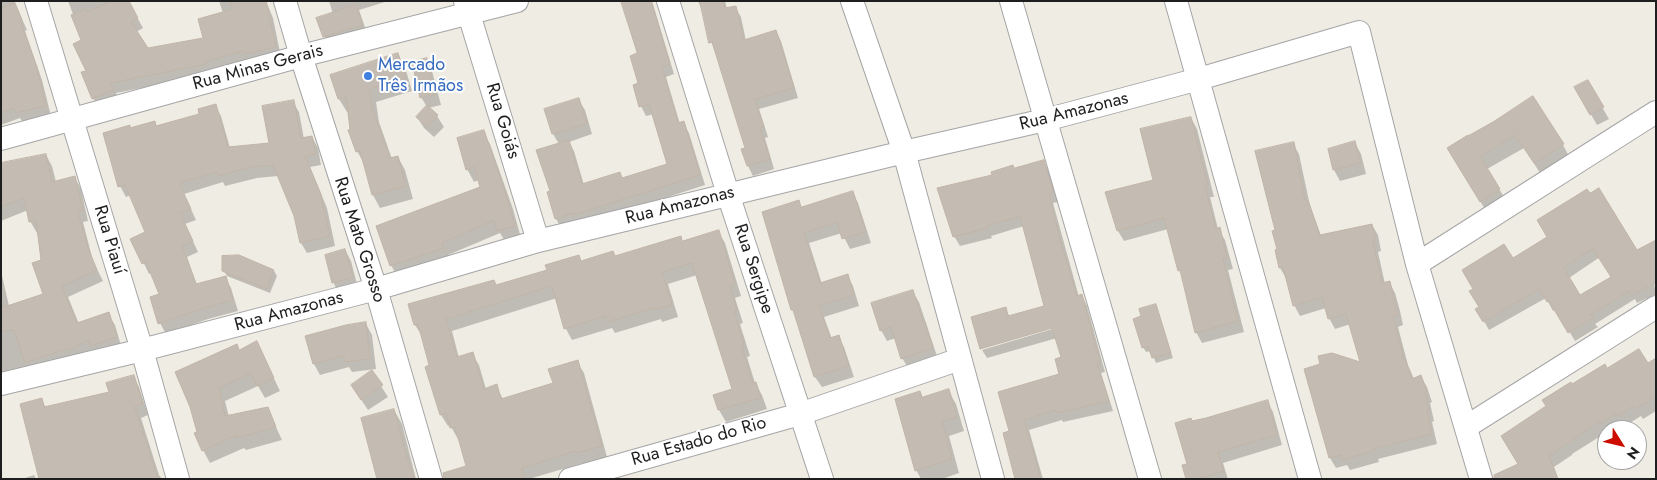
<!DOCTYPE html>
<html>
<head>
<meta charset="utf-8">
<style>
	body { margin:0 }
	#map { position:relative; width:1657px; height:480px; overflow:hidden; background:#efece4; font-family:Jost,sans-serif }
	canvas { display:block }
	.frame { position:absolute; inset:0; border:2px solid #1e1e1e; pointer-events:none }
	.north { position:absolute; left:1597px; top:420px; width:50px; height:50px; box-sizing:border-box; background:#fff; border:1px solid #a5a5a5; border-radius:50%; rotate:126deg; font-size:14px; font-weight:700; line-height:20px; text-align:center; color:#1e1e1e }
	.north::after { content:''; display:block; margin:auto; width:18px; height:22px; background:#cc0d00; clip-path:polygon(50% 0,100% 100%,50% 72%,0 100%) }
</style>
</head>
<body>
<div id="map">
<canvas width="1657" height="480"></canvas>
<div class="frame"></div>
<div class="north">N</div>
</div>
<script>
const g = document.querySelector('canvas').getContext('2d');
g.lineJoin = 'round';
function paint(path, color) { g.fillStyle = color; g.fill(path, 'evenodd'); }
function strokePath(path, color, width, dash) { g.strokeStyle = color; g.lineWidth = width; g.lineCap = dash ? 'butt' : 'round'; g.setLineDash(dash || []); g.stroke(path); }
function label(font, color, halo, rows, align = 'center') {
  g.font = font + ' Jost,sans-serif'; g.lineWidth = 4; g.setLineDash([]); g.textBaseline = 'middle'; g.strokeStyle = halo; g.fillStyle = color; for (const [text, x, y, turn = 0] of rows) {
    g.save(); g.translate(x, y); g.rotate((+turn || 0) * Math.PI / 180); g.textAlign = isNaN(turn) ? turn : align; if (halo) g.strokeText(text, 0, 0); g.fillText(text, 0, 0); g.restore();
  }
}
const shadow = new Path2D(`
	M1 1H14L27 30 25 31 42 80 51 116 23 123 20 118 1 125Z
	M68 1H128L143 28 136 32 148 50 204 39 223 13 219 1H266L273 18 281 57 211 74 116 93 119 100 99 108 93 98 83 41Z
	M329 1H384L385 2 359 10 368 36 330 47 324 36 333 14Z
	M622 1H652L653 4 674 74 666 77 680 124 683 123 689 133 705 185 581 225 562 229 556 219 548 193 551 192 559 144 553 134 545 110 578 99 585 110 592 134 569 142 574 151 584 185 623 179 669 165 654 114 646 116 641 106 639 54Z
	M698 1H725L727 9 735 7 741 17 746 41 776 31 781 41 798 98 759 109 768 137 765 138 774 169 753 176 748 166 743 150 746 149 716 51 711 42 705 17Z
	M397 54 405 67 412 91 376 102 379 122 392 159 398 157 405 170 413 199 380 208 373 195 365 165 357 151 349 111 347 112 339 99 332 76Z
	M426 60 432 71 441 105 428 108 437 116 444 127 434 137 424 128 417 117 427 107 421 97Z
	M1587 81 1609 119 1597 125 1576 88Z
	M293 102 299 112 304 139 312 137 318 148 321 165 310 167 327 208 335 246 307 253 301 243 295 216 278 176 257 178 225 186 223 182 184 194 196 220 185 224 198 252 187 257 197 285 225 277 231 288 238 311 208 319 166 334 160 323V295L152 273 149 274 132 239 147 233 131 195 126 197 120 186 131 130 154 123 157 127 201 115 215 106 221 116 230 148 270 145Z
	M1191 118 1197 129 1214 197H1210L1218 229 1225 240 1233 269 1228 270 1244 332 1202 343 1196 332 1183 278 1179 270 1168 229 1124 241 1118 231 1155 181Z
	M1494 123 1563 145 1570 158 1542 176 1524 148 1487 169 1507 202 1488 214 1456 162Z
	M483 132 490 144 513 209 521 238 506 243 500 233 448 255 451 261 398 278 391 265 482 188 479 180 474 182 467 169Z
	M1355 143 1361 154 1366 174 1340 181 1334 170 1329 149Z
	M1293 144 1299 154 1310 206 1321 236 1372 225 1378 235 1381 251 1378 252 1385 284 1389 282 1395 293 1400 311 1403 325 1398 327 1408 365 1414 379 1421 377 1427 387 1432 402 1430 403 1434 421 1432 422 1437 444 1378 459 1379 462 1350 470 1347 465 1336 468 1330 458 1305 369 1362 364 1351 324 1335 329 1329 318 1326 308 1300 316 1294 305 1286 278 1280 268 1277 251 1278 250 1277 231Z
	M46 155 52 166 56 182 75 178 81 189 88 221 83 222 93 261 103 281 68 297 79 324 108 314 115 325 122 349 1 375V271L9 306 44 295 39 232 37 233 30 221 28 210 1 221V165Z
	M1043 162 1049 171 1058 202 1053 203 1079 297 1082 296 1087 306 1105 372 1101 373 1113 411 1063 422 1062 420 1029 430 1043 479H1017L1010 432 1061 375 1062 358 1057 338 987 358 982 350 1059 327 1058 325 981 347V349L972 318 1005 308 1010 317 1046 306 1024 226 991 236 992 238 960 246 954 236 994 176Z
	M1587 191 1654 283 1656 294 1637 303 1635 299 1595 324 1598 327 1575 341 1556 309 1553 311 1546 298 1489 330 1477 309 1480 307 1512 260 1549 237ZM1600 257 1612 277 1580 297 1569 278Z
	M852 192 858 203 871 243 850 249 842 233 809 243 822 284 847 275 853 286 859 306 824 317 832 339 838 337 844 347 854 377 822 387 815 377 796 316 793 310 798 202 802 208Z
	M718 231 725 243 741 296 735 298 743 323 740 324 750 356 747 357 755 383 762 395 767 409 726 422 719 410 715 395 734 390 697 275 668 284 678 317 662 322 661 319 615 333 612 328 572 340 566 329 557 298 452 331 459 358 472 354 479 365 486 389 496 386 503 399 554 384 577 362 584 373 607 457 584 464 583 463 529 479H458L468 466 460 439H458L450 425 448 426 441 415 427 367 431 366 422 336 415 325 410 305 496 286 582 262 615 257 680 238 682 242Z
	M345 250 351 261 358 288 339 293 333 282Z
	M239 257 274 271 277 276 270 293 227 276 224 271Z
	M913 292 919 302 938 359 909 369 902 358 896 338 887 341 881 330Z
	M1155 306 1173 358 1156 363 1151 351 1146 352 1143 347V317Z
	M366 324 372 335 376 369 352 372 349 367 320 375 314 364 307 336Z
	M257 343 280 391 265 398 258 386 225 401 229 417 267 408 282 440 246 450 244 448 210 463 203 450 192 407 239 351Z
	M1656 359V411L1643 419 1641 416 1625 426 1624 423 1613 430H1607V432L1572 454V455L1554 467 1558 479H1514L1520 464 1547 407 1572 385 1606 369 1648 365Z
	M372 372 388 397 368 410 352 386Z
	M133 376 139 387 148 415 141 418 159 475 162 479H40L42 400 46 408 110 393Z
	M948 390 956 404 964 431 949 436 959 473 942 479H921L916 470 923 398Z
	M1267 401 1273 412 1282 445 1223 463 1228 479H1187L1192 422Z
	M394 410 402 424 416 479H380Z
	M34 475 36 479H22Z`);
const building = new Path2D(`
	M111 1H129L138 18 131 22 148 48 203 38 198 19 233 9 230 1H266L276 47 245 54 244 51 206 61V64L111 83 114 90 92 99 81 72 86 71 73 44 81 40 71 15 86 9 87 12Z
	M621 1H651L670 64 662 67 678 123 684 121 700 175 574 215V213L555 219 547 192 550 191 536 150 569 140 582 184 620 172 622 178 667 164 649 104 639 107 633 85 638 83 630 56 637 53Z
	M700 1H723L725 8 736 6 744 40 776 30 794 88 755 99 764 127 760 128 770 159 747 166 741 149 745 148 712 42 709 43Z
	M15 3 22 20H20L37 68 46 106 16 113 14 108 1 113V9Z
	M356 5 363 25 323 37 316 18Z
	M398 53 406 78 369 89 372 108 390 158 398 156 406 186 372 195 360 151 356 152 348 130 350 129 346 97 338 99 330 75Z
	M427 58 435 94 420 98 412 62Z
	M1588 80 1604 107 1590 115 1574 87Z
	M1533 96 1564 144 1534 163 1515 135 1480 156 1500 189 1480 202 1447 148 1468 135V136L1493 122Z
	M579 98 587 124 552 134 544 109Z
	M294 100 301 138 312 136 316 154 305 156 322 197H321L330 236 300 243 294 216 273 165 251 167 218 176 217 172 179 183 191 209 180 213 193 241 182 246 196 284 226 276 233 300 201 309 158 324 150 297 159 294 146 262 142 264 130 239 145 232 125 185 118 187 103 133 130 125V128L155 121 156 126 199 114 198 109 216 104 228 147 269 143 262 106Z
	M427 105 438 115 427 127 416 117Z
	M1191 117 1208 186H1205L1216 229 1220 227 1227 258 1223 259 1238 321 1195 333 1180 270 1178 271 1164 218 1117 231 1105 192 1153 180 1140 129Z
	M484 130 506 195 515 226 497 231 494 220 442 243 444 248 390 266 376 226 480 187 474 167 466 170 457 138Z
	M1355 141 1361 163 1333 170 1328 149Z
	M1294 142 1305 200H1308L1320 235 1372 224 1376 241H1373L1382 283 1390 281 1394 299 1398 315 1393 316 1404 360 1405 359 1412 379 1421 375 1427 392H1425L1429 411H1427L1432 434 1373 449 1374 451 1342 460 1341 455 1329 458 1304 369 1320 364 1318 356 1332 353 1360 362 1346 314 1328 319 1322 297 1293 306 1283 267 1279 268 1275 250 1277 249 1272 231 1275 230 1255 151Z
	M46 154 52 182 75 176 83 210 78 211 88 248 97 270 62 286 77 323 109 312 117 337 91 346 89 340 66 351V349L25 363 14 330 1 331V308L43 294 32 263 41 260 36 220 29 222 24 198 1 207V163Z
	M1044 160 1053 192 1049 194 1060 240 1077 296 1082 294 1100 362 1097 363 1109 401 1056 413V410L1024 420 1041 479H1015L1003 433 1009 431 998 392 1059 374 1055 359 1061 357 1052 328 980 349 971 317 1006 307 1008 316 1044 306 1020 216 987 226 988 228 953 237 937 188 992 175 991 172 1013 165 1014 168Z
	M1599 188 1637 250 1656 240V283L1631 295 1629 291 1591 314 1593 318 1568 333 1549 301 1547 302 1539 289 1483 322 1475 309 1479 307 1469 291 1473 289 1462 270 1504 244 1513 258 1547 237 1537 220 1587 189 1590 193ZM1593 249 1611 277 1580 295 1564 268Z
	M853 191 866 232 842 239 837 222 804 233 820 283 848 274 854 295 819 306 830 338 839 335 849 366 814 377 793 310H791L762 212 799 200 801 207Z
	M719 230 735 284 730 286 737 311 734 312 744 345H741L753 383 756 382 761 398 718 410 713 395 732 389 692 263 662 272 672 305 654 310V308L607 322 605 316 564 329 552 286 446 319 457 357 473 352 484 389 497 384 501 399 553 383 548 369 578 360 602 446 576 453 575 451 522 468 525 479H444L443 473 466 466 455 427 450 428 446 413 440 415 425 367 429 365 418 324 414 325 408 304 494 280 496 285 547 270 545 265 579 255 581 261 613 251 615 256 681 236 682 241Z
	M345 249 353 277 332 283 325 255Z
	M239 255 274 270 267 289 222 271V256Z
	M913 290 923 322H925L933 348 901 359 891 327 880 331 871 303Z
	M1156 304 1171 353 1152 358 1148 346 1142 348 1133 319 1141 316 1139 309Z
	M366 322 370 359 344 362V356L313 364 305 336 346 325Z
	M257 341 274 378 257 386 251 373 219 388 225 416 268 407 276 427 237 438 236 435 202 451 194 433 197 432 190 407 175 372 237 344 239 350Z
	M1639 349 1648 363 1656 358V397L1635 409 1633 406 1618 416 1616 413 1601 423 1599 421 1549 456 1558 479H1494V475L1518 464 1501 436 1546 406 1542 400 1571 382 1572 384 1605 364 1607 368Z
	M372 370 383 385 361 400 351 385Z
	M134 375 143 404 135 407 158 479H39L20 404 42 398 44 407 109 392 106 383Z
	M949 389 957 417 942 421 952 459 915 471 895 399 920 391 922 397Z
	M1268 400 1277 435 1218 452 1224 471 1197 479H1186L1182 465 1187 464 1175 423 1191 418 1192 421 1206 418Z
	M394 409 408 461 414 479H377L361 418Z`);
const minor = new Path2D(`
	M36 1 142 350 178 479
	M285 1 301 56 376 289 431 479
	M465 1 538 241
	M668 1 728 194 822 479
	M852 1 904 152 993 479
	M1011 1 1150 479
	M1176 1 1310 479
	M1 139 301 56 517 1
	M1417 264 1656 112
	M1 384 142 350 376 289 538 241 904 152 1045 120 1199 79 1359 32 1417 264 1481 479
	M1466 427 1656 307
	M570 479 800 414 960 359`);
const markers = [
	[368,76,5,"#3f7fe0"]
];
const shopNames = [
	["Mercado",378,66],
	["Três Irmãos",378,87]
];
const streetNames = [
	["Rua Minas Gerais",258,68,-15],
	["Rua Amazonas",1074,112,-14],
	["Rua Goiás",502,121,73],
	["Rua Amazonas",680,206,-14],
	["Rua Piauí",109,240,73],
	["Rua Mato Grosso",359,240,72],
	["Rua Sergipe",753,269,72],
	["Rua Amazonas",289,312,-15],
	["Rua Estado do Rio",699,442,-16]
];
paint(shadow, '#0003');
paint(building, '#c4bcb3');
strokePath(building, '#c1b4a6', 1);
strokePath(minor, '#a5a5a5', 24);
strokePath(minor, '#fff', 22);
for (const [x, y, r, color] of markers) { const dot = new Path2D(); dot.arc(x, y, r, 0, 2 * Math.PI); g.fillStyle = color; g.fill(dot); strokePath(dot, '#fff', 2); }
label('18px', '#366cbe', '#fff', shopNames, 'left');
label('18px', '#1e1e1e', '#fff', streetNames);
</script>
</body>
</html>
